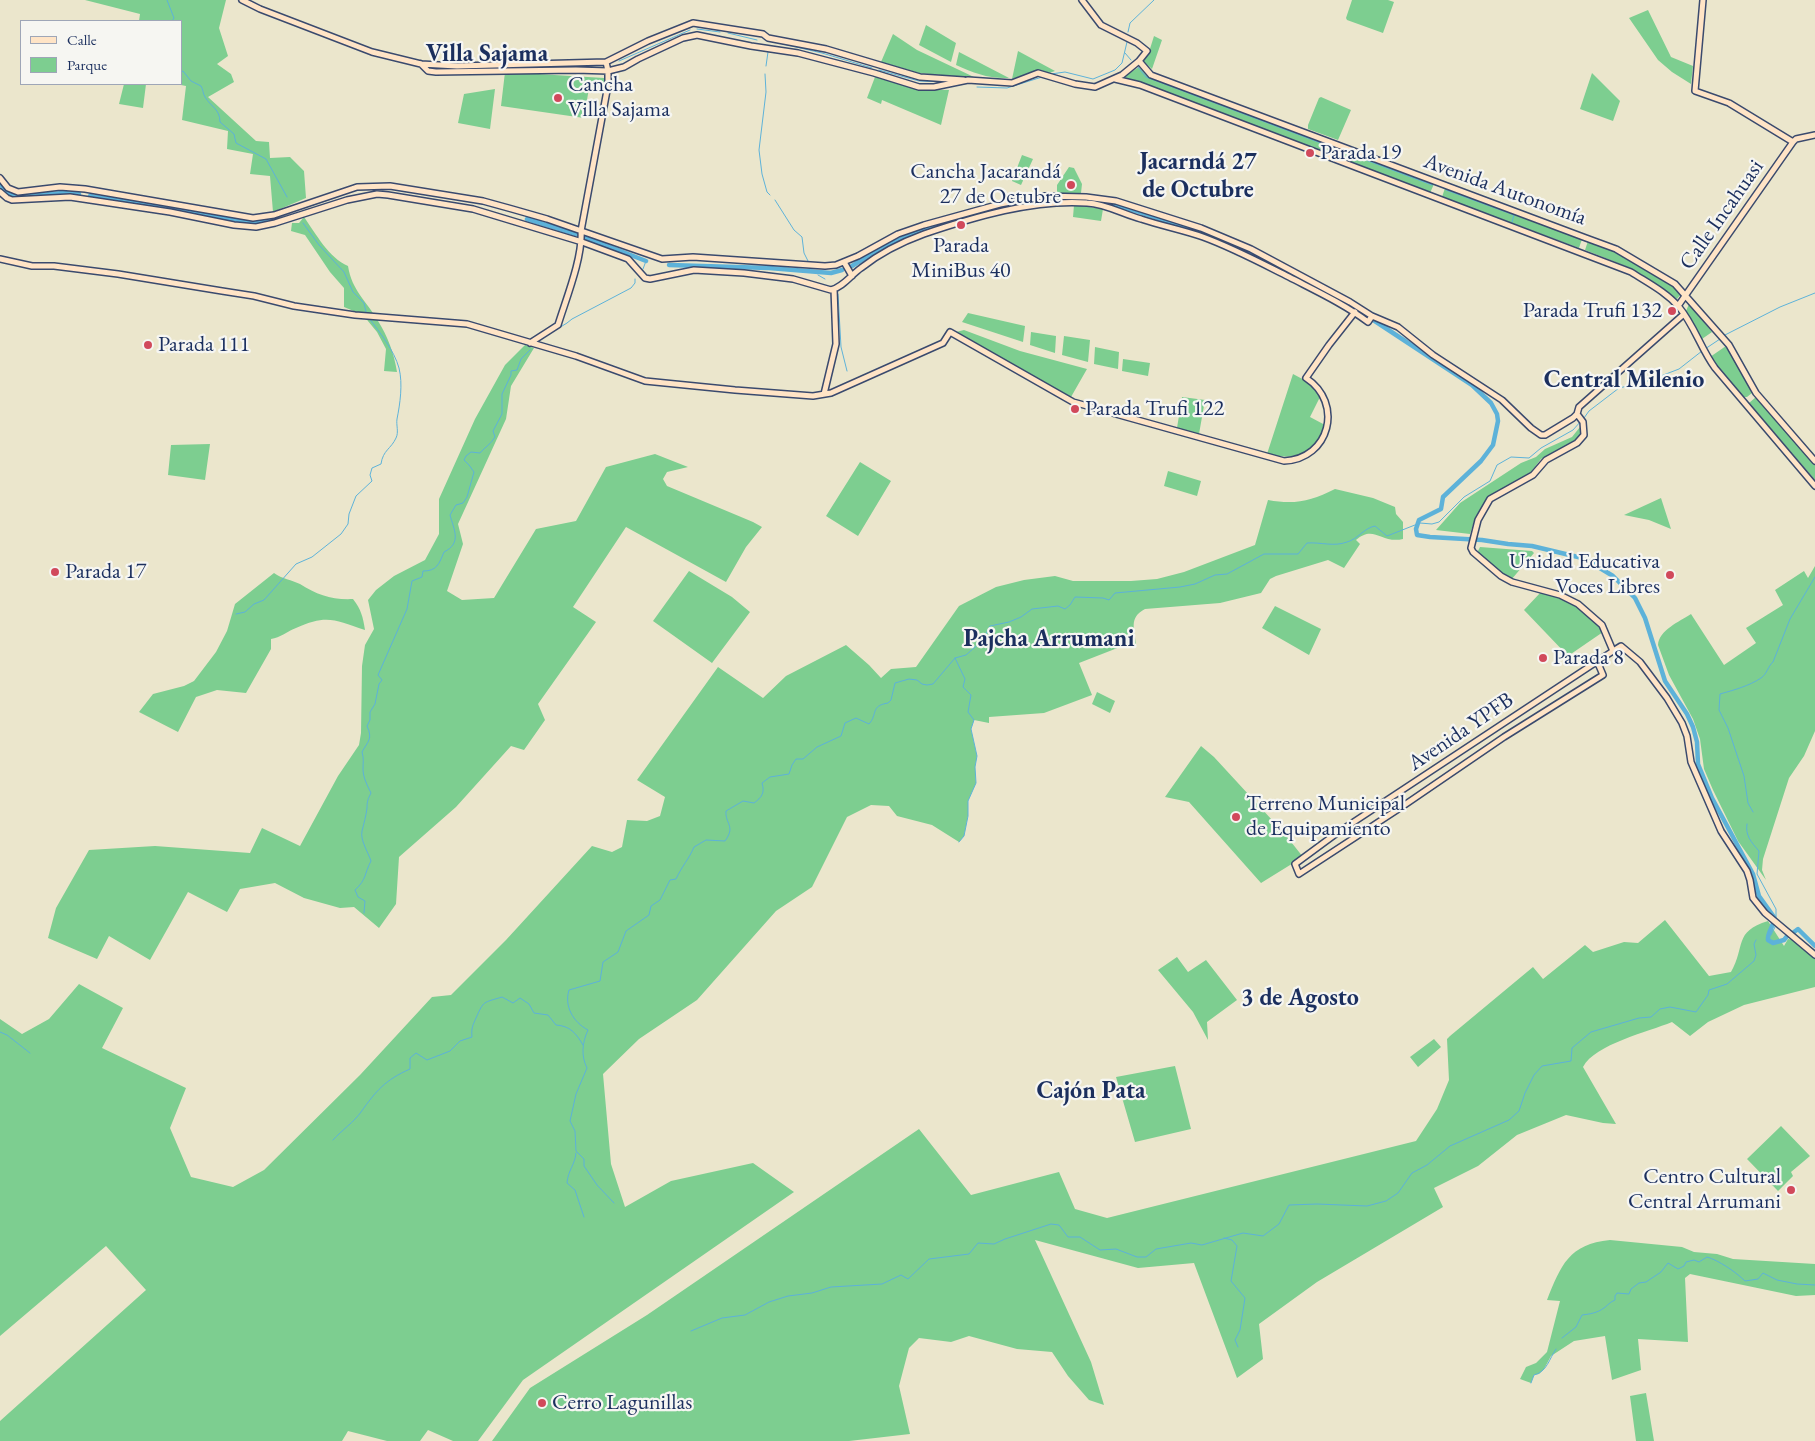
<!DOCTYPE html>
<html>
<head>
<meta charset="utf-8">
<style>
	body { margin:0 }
	#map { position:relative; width:1815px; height:1441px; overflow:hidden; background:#ebe6cc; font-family:"EB Garamond",serif }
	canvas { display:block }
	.legend { position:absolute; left:20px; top:20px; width:162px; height:65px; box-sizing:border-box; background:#f6f6f2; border:1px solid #9ea6b7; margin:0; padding:6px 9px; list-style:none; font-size:15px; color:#1b2f5e }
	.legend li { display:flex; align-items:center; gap:10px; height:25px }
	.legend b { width:25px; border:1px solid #9ea6b7 }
</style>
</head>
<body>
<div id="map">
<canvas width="1815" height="1441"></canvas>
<ul class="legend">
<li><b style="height:6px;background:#ffe4c6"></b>Calle</li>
<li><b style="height:14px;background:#7dce90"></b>Parque</li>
</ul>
</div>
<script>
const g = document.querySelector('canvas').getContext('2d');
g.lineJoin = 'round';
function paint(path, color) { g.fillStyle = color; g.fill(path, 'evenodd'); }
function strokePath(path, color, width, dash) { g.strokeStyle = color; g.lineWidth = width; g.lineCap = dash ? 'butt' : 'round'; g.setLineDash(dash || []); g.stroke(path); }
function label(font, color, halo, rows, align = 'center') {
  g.font = font + ' "EB Garamond",serif'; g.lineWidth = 4.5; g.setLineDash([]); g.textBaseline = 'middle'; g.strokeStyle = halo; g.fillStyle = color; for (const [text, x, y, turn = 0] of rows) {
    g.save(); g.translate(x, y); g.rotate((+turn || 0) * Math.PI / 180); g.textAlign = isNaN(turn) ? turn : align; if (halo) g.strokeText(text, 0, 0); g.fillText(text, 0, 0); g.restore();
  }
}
const green = new Path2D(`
	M85 0H226L219 28 228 56 217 64 231 74 234 82 208 97 256 141 269 142 270 158 290 157 304 171 306 198 273 212 270 176 250 174 253 154 227 149 228 131 182 120 186 86 176 84H181V21H139L140 14Z
	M1352 0H1388L1394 2 1383 33 1347 20 1346 18Z
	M1648 10 1671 57 1693 66 1691 84 1672 72 1658 60 1629 18Z
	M926 25 956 43 951 62 919 45Z
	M893 34 917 50 976 78 919 73 881 62Z
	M1154 36 1162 40 1152 69 1143 61 1149 52Z
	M1018 51 1055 71 1046 74 1035 71 1012 79Z
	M959 52 1009 78C989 79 974 73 956 65Z
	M1139 67 1147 76 1434 184 1430 193 1142 83 1122 78Z
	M505 72 604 78V90L589 88 584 118 501 106Z
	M1592 73 1620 101 1613 121 1580 109Z
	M875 77 917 89 949 90 941 125 882 100 881 104 867 98Z
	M124 84H146L143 108 119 104Z
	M495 89 490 129 458 123 464 94Z
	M1321 97 1351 110 1338 140 1308 129V125L1319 98Z
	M1022 155 1033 159 1021 185 1012 181Z
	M1069 167 1074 168 1082 184 1081 193H1057V185Z
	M1445 188 1582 239 1579 248 1442 197Z
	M1074 205 1103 209 1101 221 1073 217Z
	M304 217C316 234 329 258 348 266 352 291 366 300 378 321 388 337 394 353 397 372L384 371 386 349 377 332 363 315 344 307V288L330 272 305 235 291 231 292 223H299Z
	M1588 241 1615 252 1675 288 1681 294 1677 299 1633 269 1585 250Z
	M1689 304 1712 332 1702 339 1686 311Z
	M968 313 1025 326 1023 342 962 322Z
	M964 330 1020 351 1087 369 1071 397 956 332Z
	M1031 332 1056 336 1055 353 1030 345Z
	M1064 336 1090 340 1088 362 1062 355Z
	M525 345 534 348 511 386 506 419 458 524 463 544 447 591 462 600 494 598 536 529 576 521 606 467 655 454 688 467 667 472 663 479 667 486 753 522 762 527 746 547 726 582 626 527 573 607 596 622 538 704 545 720 524 750 511 746 456 807 399 857 396 904 379 928 354 907 340 908 304 898 275 883 240 889 227 912 188 892 150 960 109 936 97 959 48 938 56 908 89 850 155 846 250 853 262 828 300 846 338 776 359 745 361 733 362 666 365 645 374 629 368 600 376 590 394 576 425 560 439 534V499L475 419 505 365Z
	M1726 346 1739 366 1752 393 1747 397H1744L1710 357Z
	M1095 347 1119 352 1118 369 1094 364Z
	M1123 359 1150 363 1148 376 1122 371Z
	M1293 374 1308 382 1320 397 1310 417 1325 425C1320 454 1292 461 1267 454Z
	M1182 397 1205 400 1199 434 1177 428Z
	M1756 397 1815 465V480L1749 403Z
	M1580 427 1582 433 1575 441 1541 459 1531 472 1488 497 1475 518 1470 534 1436 530 1460 503 1521 463 1536 457 1545 449 1572 437Z
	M210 444 205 480 168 475 171 445Z
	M860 462 891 481 858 536 826 516Z
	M1168 471 1201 481 1197 496 1164 486Z
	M1335 489 1373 498 1395 507 1396 514 1403 522V539C1381 544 1374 524 1356 540L1360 544 1344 568 1328 560 1276 576 1270 579 1261 593 1220 603 1145 609C1128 618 1135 629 1136 646L1120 647 1079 663 1092 695 1044 713 989 717V723L974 720 971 729 977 756 975 767 976 783 968 801V816L964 836 959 842 932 825 897 816 889 806 871 805 847 817 812 887 776 911 697 1000 639 1039 603 1074 611 1164 625 1207 671 1181 753 1163 794 1192 523 1380 478 1441H453L428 1430 420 1441H387L348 1431 342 1441H0V1421L146 1290 106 1246 0 1336V1019L22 1034 49 1019 79 984 123 1008 102 1048 186 1088 170 1128 191 1177 233 1187 264 1170 360 1075 432 997 451 995 506 940 592 846 612 852 622 847 627 820 647 821 660 816 665 797 637 780 718 667 763 698 786 676 846 645 869 665 881 678 891 669 916 667 959 606 996 587 1024 580 1055 576 1073 581H1131L1157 579 1184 572 1255 545 1268 500C1295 505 1311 501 1335 489Z
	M1661 498 1671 529 1649 520 1624 515Z
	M1480 547 1532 551 1534 553 1511 580 1479 554 1478 551Z
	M1815 566V731L1804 756 1789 778 1763 859 1762 870 1766 880 1738 841 1713 790 1704 769 1700 739 1693 719 1669 675 1658 645C1659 630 1679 622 1691 614L1724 665 1756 643 1746 628 1783 605 1775 590 1804 571 1808 578Z
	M689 571 732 597 750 612 712 663 653 621Z
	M274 573C282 579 292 580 300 584 317 595 332 600 353 599 361 609 363 617 365 630 335 620 327 614 296 628 288 631 280 638 271 639V649L246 693 217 690 196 697 178 732 139 712 153 694 184 686 194 681 216 652 227 631 235 604Z
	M1541 592C1566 599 1589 608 1603 632L1568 656 1524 610Z
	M1275 606 1321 629 1309 655 1262 628Z
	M1097 692 1115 701 1110 713 1092 704Z
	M1201 746 1214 757 1284 833 1303 857 1261 883 1189 802 1165 797Z
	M1665 920 1709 976 1731 972C1746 946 1733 932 1768 921L1784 946 1788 939 1793 940 1815 958V987L1744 1005 1708 1022 1690 1036 1672 1022C1648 1032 1595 1044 1583 1067L1616 1124 1603 1123 1566 1115 1517 1135 1478 1166 1434 1188 1443 1207 1317 1282 1259 1324 1263 1359 1237 1378 1194 1263 1138 1268 1035 1240 1091 1362 1104 1405 1089 1400 1068 1376 1052 1352 1017 1349 969 1336 951 1342 919 1338 909 1348 899 1386 910 1434 849 1441H492L530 1388 647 1315 919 1129 971 1195 1059 1172 1075 1209 1107 1218 1416 1141 1437 1109 1449 1080 1447 1039 1450 1036 1533 967 1543 979 1585 945 1593 952 1624 942 1638 943Z
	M1177 957 1188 972 1206 960 1237 1000 1207 1022 1208 1040 1193 1012 1158 970Z
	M1434 1039 1441 1047 1418 1067 1410 1057Z
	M1175 1066 1191 1129 1135 1142 1116 1077Z
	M1781 1126 1810 1156 1791 1172 1793 1176 1778 1191 1747 1159Z
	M1610 1240 1682 1247 1694 1252 1717 1254 1733 1259 1815 1264V1295L1796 1296 1690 1274 1685 1278 1688 1342 1638 1339 1641 1370 1612 1380 1605 1336 1574 1341 1551 1356 1544 1369 1539 1374 1534 1375 1531 1383 1520 1379 1526 1367 1536 1363 1547 1352 1560 1301 1547 1300C1561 1265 1569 1244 1610 1240Z
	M1646 1393 1654 1441H1636L1630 1396Z`);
const stream = new Path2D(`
	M167 0 174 18 172 21
	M697 29 720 32
	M1128 32 1130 23 1154 0
	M728 33 757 40
	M770 41 822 53 872 68
	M1125 53 1131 60
	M619 61 690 30
	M181 62V64
	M766 66 768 52
	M1138 67 1146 77 1432 185
	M879 70 919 81 947 82
	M181 72 183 71 191 81 201 86C203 89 203 94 205 97 211 107 220 109 220 122L234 134 236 143 266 159 287 197
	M765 74 766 92 759 150 762 174 767 192 770 195
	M1051 74 1065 72 1093 79 1115 70 1122 63 1127 42
	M977 87 1007 88 1042 77
	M1446 190 1514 215 1512 222
	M775 200 794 230 802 237 804 253 809 263
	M303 223 319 245 344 272 353 292 364 303 366 312
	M643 269 646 261
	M818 275 825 279
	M838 294 841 347 847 371
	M1723 336 1780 307 1815 293
	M541 339 567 323 572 319 631 288 635 283V279
	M1705 349 1720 339
	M1584 418 1589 411 1619 388 1645 382 1679 369 1702 351
	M236 614 245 612 254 604 264 600 296 564 312 557 341 534 348 524 349 514 356 496 372 481 370 475 372 468 381 464C383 450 391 449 396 438 399 432 396 425 397 419 400 404 403 384 399 368 394 350 380 333 369 318
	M955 658 965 679 963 687 971 695 968 712 974 720 971 729 977 756 975 767 976 783 968 801V816L964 836 959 842
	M1753 812 1748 803 1744 776 1728 728 1719 710 1720 694C1734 690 1749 686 1761 678 1767 674 1768 666 1773 662L1790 619 1815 577
	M1747 824C1745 835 1751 842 1759 851L1757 874 1776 909V921
	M364 913 365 901 358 897 355 890C367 879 364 874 371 861 368 852 360 840 362 831 364 823 366 816 367 808 367 801 368 799 371 793 367 785 363 777 363 769 363 762 364 759 362 752 368 741 373 739 367 726L370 720V712L375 704 379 684 382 680 378 675 407 609 412 581 422 577 423 571C437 571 439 564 444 552 462 543 454 530 450 515L456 505 463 503 467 497 474 472 469 465 464 460 466 456 471 452 480 453C485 447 491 444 495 437L493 431 502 414V394L511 375V371L517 370 521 359 530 350
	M1771 935 1776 925
	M0 1032 7 1035 30 1053
	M333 1140C342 1130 354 1122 361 1112 376 1091 385 1080 410 1069V1058L416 1053 427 1060 450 1051 460 1041 472 1037C471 1028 473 1025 476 1018 484 1000 483 1003 502 997L513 1003 520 998 529 1004 534 1013 548 1015 556 1025C570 1026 576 1033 583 1045
	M576 1153C575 1165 568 1170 567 1183L575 1190 584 1217
	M614 1203 597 1185 584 1166V1159L576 1151 575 1131 570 1121 576 1094 587 1068C581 1056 582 1043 588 1030 573 1022 564 1006 569 990L600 981 603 962 618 952 626 931 649 915 651 906 660 900 670 880 676 879C682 866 689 859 694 847L706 840 725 841C736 826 725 824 726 811L743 801 754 803C762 797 765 793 762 783L770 777 789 774 792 765 796 759H803L817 747 841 736 845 723 856 718 869 724C878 714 870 706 888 703L891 700 895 683 909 679 917 680 922 684 927 685 933 684 955 658 966 655 983 640 990 626 1009 622 1021 617 1032 609 1058 606 1065 609 1070 605 1075 597 1103 598 1109 600 1115 593 1180 587 1195 584 1215 575 1227 574 1264 554H1298L1307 543C1321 542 1334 547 1347 542 1358 539 1364 528 1375 526L1387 536 1420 523 1432 524 1439 522 1464 497 1490 481 1497 465 1511 457 1529 458 1541 448 1573 430 1581 421
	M1224 1238 1232 1240 1237 1246 1231 1281 1245 1298 1240 1330 1235 1340 1238 1347
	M691 1331 722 1318 745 1315 769 1302 788 1296 812 1293 831 1287 882 1284 901 1275 908 1279 929 1259 969 1254 978 1243 994 1244 1005 1239 1051 1224 1059 1225 1068 1237H1080L1100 1250 1116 1249 1137 1257H1146L1156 1249 1191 1243 1202 1245 1243 1233 1263 1236 1279 1224 1289 1205 1317 1204 1367 1206 1386 1201 1398 1193 1412 1173 1427 1165 1450 1146 1509 1120 1519 1111 1525 1093 1534 1075 1542 1066 1571 1061 1572 1048 1591 1032 1639 1018 1651 1017 1660 1009 1670 1007 1696 1012 1708 995 1709 990 1727 984 1754 961 1756 955 1754 944 1756 940
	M1562 1338 1576 1327 1582 1315C1590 1314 1597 1313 1604 1308 1608 1305 1610 1302 1615 1300V1296L1617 1293 1629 1294 1631 1289 1639 1283 1646 1282 1661 1272 1668 1263 1678 1269 1684 1266 1686 1262 1694 1260 1699 1262 1707 1257C1718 1260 1736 1272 1745 1281L1758 1279 1763 1273 1777 1280 1797 1284 1815 1285
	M1531 1383 1534 1375C1547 1372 1549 1359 1556 1349`);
const canal = new Path2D(`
	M0 184 8 193 15 197 63 193 79 194
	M90 196 251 222 278 218
	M1105 201 1193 229 1245 250 1352 306 1472 385 1491 403 1497 414 1498 421 1493 445 1481 461 1443 497 1441 509 1419 520 1416 529 1417 535 1430 537 1482 540 1508 544 1532 546 1578 557 1590 562 1613 576 1635 598 1645 618 1665 681 1687 714 1693 727 1697 742 1698 764 1712 798 1753 874 1759 896 1774 917C1775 925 1767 932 1768 940L1773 943 1784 940 1788 935
	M527 219 576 234
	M582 236 646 261
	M669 265 769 268 831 273 842 270
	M852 266 884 246 929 228 1013 204 1070 199
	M1794 932 1798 929 1815 946`);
const secondary = new Path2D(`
	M242 0 260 9 372 52 421 64 457 66 606 62 648 41 693 23 763 34 768 38 826 49 920 77 964 80
	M1703 0 1695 91 1729 103 1793 142
	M1139 61 1151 75 1586 238 1616 249 1675 284 1729 345 1756 393 1815 461
	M421 64 428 71 436 72 576 70 608 71 624 67 638 59 683 38 697 35 751 46 798 53 874 73 919 87H934L968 80 1012 83 1038 73 1075 84 1095 87 1122 75 1139 61 1147 51 1137 43 1101 25 1082 0
	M1115 79 1140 85 1631 272C1648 283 1666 292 1679 307 1694 325 1701 349 1715 368L1815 486
	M0 178 8 188 18 192 60 187 85 189 253 218 274 215 357 187 390 186 483 201 512 209 547 219 662 259 693 257 825 266 836 265 858 256 898 234 924 225 1000 204 1043 196 1086 197 1116 201 1201 228 1251 249 1350 302 1372 316 1398 327 1433 355 1502 400 1531 428 1541 435H1545L1573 418 1577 414 1579 407 1684 314
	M0 192 7 198 12 200 70 197 170 212 234 225 256 227 275 223 347 200 377 194 388 195 473 209 582 242 628 259 645 278 650 279 694 270 744 273 793 279 831 290C843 287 851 275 861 268 880 253 902 242 924 234 974 217 1034 199 1087 203 1106 204 1123 214 1141 219 1162 226 1183 230 1203 237 1233 248 1261 263 1289 277 1316 291 1344 304 1368 322L1372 316
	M0 259 32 266H54L118 274 222 291 254 296 294 306 355 315 467 324 576 356 645 381 735 390 813 396 831 393 943 343 950 332 1073 402 1284 461C1330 459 1344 403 1306 378L1329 345 1355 312
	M844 262 852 276
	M1678 306 1793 142 1796 139 1815 135
	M530 343 558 325C566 299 583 257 581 231L608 85V71L606 62
	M824 394 836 344 834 289
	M1577 414 1583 422 1584 435 1577 443 1546 460 1533 475 1490 499 1478 520 1471 548 1473 552 1501 576 1512 582 1560 595 1578 604 1602 625 1613 651
	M1597 661 1603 675 1504 737 1403 806 1299 874 1295 864 1337 833 1613 651 1621 646 1640 662 1667 698 1682 723 1687 736 1691 762 1721 831 1747 871 1750 880 1753 898 1765 913 1815 955`);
const markers = [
	[558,98,5,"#d1495b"],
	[1310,153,5,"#d1495b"],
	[1071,185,5,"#d1495b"],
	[961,225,5,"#d1495b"],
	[1672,311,5,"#d1495b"],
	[148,345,5,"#d1495b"],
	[1075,409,5,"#d1495b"],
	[55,572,5,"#d1495b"],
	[1670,575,5,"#d1495b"],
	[1543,658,5,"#d1495b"],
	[1236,817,5,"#d1495b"],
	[1791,1190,5,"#d1495b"],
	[542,1403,5,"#d1495b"]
];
const poiNames = [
	["Cancha",568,85],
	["Villa Sajama",568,110],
	["Parada 19",1320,153],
	["Cancha Jacarandá",1061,172,"right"],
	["27 de Octubre",1061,197,"right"],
	["Parada",961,246,"center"],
	["MiniBus 40",961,271,"center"],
	["Parada Trufi 132",1662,311,"right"],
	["Parada 111",158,345],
	["Parada Trufi 122",1085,409],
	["Unidad Educativa",1660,562,"right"],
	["Voces Libres",1660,587,"right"],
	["Parada 17",65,572],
	["Parada 8",1553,658],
	["Terreno Municipal",1246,804],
	["de Equipamiento",1246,829],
	["Centro Cultural",1781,1177,"right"],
	["Central Arrumani",1781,1202,"right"],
	["Cerro Lagunillas",552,1403]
];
const streetNames = [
	["Avenida Autonomía",1505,190,20],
	["Calle Incahuasi",1722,215,-55],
	["Avenida YPFB",1461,732,-34]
];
const neighbourhoodNames = [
	["Villa Sajama",487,54],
	["Jacarndá 27",1198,162],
	["de Octubre",1198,190],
	["Central Milenio",1624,380],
	["Pajcha Arrumani",1049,639],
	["3 de Agosto",1300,998],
	["Cajón Pata",1091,1091]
];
paint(green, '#7dce90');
strokePath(stream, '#5db2d9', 1);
strokePath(canal, '#5db2d9', 4.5);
strokePath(secondary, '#3a4a6e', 8);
strokePath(secondary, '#ffe4c6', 5);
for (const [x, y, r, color] of markers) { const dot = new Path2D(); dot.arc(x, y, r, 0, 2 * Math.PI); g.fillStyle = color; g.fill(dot); strokePath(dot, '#f6f6f2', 2); }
label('22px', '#1b2f5e', '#f6f6f2', poiNames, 'left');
label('22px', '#1b2f5e', '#f6f6f2', streetNames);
label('bold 24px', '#1b2f5e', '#f6f6f2', neighbourhoodNames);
</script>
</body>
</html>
